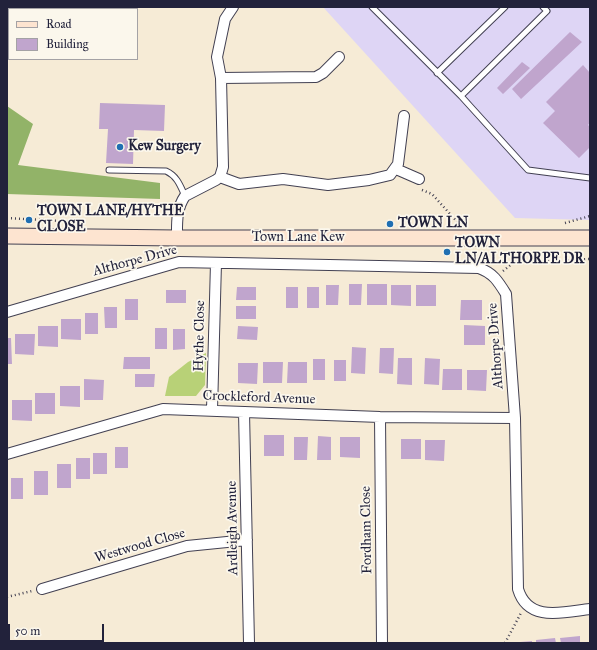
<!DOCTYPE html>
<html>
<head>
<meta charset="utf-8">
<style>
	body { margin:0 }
	#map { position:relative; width:597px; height:650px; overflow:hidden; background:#f6ebd6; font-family:"IM FELL Great Primer",serif }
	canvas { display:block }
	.frame { position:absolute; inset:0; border:8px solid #22223b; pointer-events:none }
	.legend { position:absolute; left:8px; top:8px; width:130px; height:52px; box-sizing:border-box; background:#fbf7ec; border:1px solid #a4a2a5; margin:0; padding:5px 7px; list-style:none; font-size:12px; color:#22223b }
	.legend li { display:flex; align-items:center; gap:8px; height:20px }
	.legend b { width:20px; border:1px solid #a4a2a5 }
	.scale { position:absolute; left:8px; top:624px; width:96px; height:18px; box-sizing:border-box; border:2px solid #22223b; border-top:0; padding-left:5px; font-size:12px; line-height:14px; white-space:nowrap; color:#22223b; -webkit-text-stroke:3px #fbf7ec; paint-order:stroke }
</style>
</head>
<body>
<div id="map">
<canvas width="597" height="650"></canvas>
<div class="frame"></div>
<ul class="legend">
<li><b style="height:5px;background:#fde4d0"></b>Road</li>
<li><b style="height:11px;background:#c0a5cd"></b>Building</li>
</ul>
<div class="scale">50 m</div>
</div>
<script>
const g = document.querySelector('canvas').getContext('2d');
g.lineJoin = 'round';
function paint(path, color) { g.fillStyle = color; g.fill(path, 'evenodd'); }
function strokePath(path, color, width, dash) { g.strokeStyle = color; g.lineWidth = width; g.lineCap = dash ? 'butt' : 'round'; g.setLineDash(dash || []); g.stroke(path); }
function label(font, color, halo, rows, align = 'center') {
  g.font = font + ' "IM FELL Great Primer",serif'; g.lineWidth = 3.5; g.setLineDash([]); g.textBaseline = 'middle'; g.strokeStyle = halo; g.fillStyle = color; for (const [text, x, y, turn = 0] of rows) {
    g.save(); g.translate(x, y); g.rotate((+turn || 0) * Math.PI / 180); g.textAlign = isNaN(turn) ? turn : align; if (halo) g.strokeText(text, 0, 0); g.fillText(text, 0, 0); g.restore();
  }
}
const built = new Path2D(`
	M323 7H590V220L515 218Z`);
const green = new Path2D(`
	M206 353 205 385 196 396H165L169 377 188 362Z`);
const forest = new Path2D(`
	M7 106 33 124 18 165 160 183V199L7 194Z`);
const building = new Path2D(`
	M570 32 582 42 521 99 512 89Z
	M522 62 530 68 503 94 497 88Z
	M583 65 590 73V122L588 125 590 127V147L579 158 543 123 555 111 546 102Z
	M100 103 165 105 164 131 134 130 133 164 106 163 108 129H99Z
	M349 284H362L361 305H349Z
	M367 284H387V305H367Z
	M326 285H339L338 305H326Z
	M391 285H411V306L391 305Z
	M416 285H436V306H416Z
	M237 287H256V300H236Z
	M286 287H298V308H286Z
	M307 287H319V308H307Z
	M166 290H186V303H166Z
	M125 299H138V320H125Z
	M461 300H482V320H460Z
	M236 306H256V319H236Z
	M104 307H117V328H105Z
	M85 313H98V334H85Z
	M61 319H81V340L61 339Z
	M464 325 485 326V345H464Z
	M38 326H58V347L38 346Z
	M238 326 258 327 257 340 237 339Z
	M155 328H167V349H155Z
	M173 329H185V349L173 350Z
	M15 334H35L34 355 15 354Z
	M7 338H11L12 364H7Z
	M352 347 366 348 365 374 351 373Z
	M380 348H394L393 374 379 373Z
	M124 357H150V369H123Z
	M398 358H412V385L397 384Z
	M425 358 440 359 439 385 424 384Z
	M313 359H325V380H313Z
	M334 360H346V381H334Z
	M263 362H283L282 383H263Z
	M288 362H307V383H287Z
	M238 363H258L257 384 238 383Z
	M443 369H462V390H442Z
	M467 370H487L486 391 467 390Z
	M135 374H155L154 387H135Z
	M84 379 104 380 103 400H84Z
	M60 386H80V407L60 406Z
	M35 393H55V414H35Z
	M12 400H32V421L12 420Z
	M264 435H284V456H264Z
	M318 436 331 437V460H317Z
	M294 437H308L307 460H294Z
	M340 437H360V458L340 457Z
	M401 439H421V459H401Z
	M425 440H445L444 461 425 460Z
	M115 447H128V468H115Z
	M93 453H107V474H93Z
	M76 458H90V479H76Z
	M57 464H71V488H57Z
	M34 471H48V495H34Z
	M11 478H23V499H11Z
	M580 636V643H561L560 638Z
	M555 638 556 643H536V640Z
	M532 641V643H520V642Z`);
const path = new Path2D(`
	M422 190 432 194 460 225
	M7 218 80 222
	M565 223 590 216
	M503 271 513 263 590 259
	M7 597 32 591
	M505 643 521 613`);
const lane = new Path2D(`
	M372 7 461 96 528 170 590 178
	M437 73 505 7
	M461 96 547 11 543 7
	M109 170 166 171C177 176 180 185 185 196`);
const street = new Path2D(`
	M221 78 316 77 323 73 339 57
	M396 169 419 179
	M220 177 239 184 283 179 328 185 369 180 390 175 398 164 404 116
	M177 238C177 223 176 209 185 196L216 180 220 177 223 167 221 78 217 57 225 19 233 7
	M7 312 179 262 479 268C493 273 498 281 506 294L515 418 518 589C528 623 564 612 590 609
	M212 410 216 263
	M244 412 249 643
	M380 417 382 643
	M7 454 163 409 380 417 515 418
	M42 589 187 546 247 540`);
const secondary = new Path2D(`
	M7 236 177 238H590`);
const markers = [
	[120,147,4,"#1f6fb2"],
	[29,220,4,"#1f6fb2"],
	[390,224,4,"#1f6fb2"],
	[447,252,4,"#1f6fb2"]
];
const poiNames = [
	["Kew Surgery",128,147],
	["TOWN LANE/HYTHE",37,212],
	["CLOSE",37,228],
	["TOWN LN",398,224],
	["TOWN",455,244],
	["LN/ALTHORPE DR",455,260]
];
const streetNames = [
	["Town Lane Kew",298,238],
	["Althorpe Drive",135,261,-15],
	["Hythe Close",200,336,-89],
	["Althorpe Drive",496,346,-94],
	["Crockleford Avenue",259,398,2],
	["Ardleigh Avenue",233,528,-91],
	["Fordham Close",367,530,-91],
	["Westwood Close",140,546,-16]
];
paint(built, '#ded5f5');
paint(green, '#b8d177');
paint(forest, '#92b368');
paint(building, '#c0a5cd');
strokePath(lane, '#424052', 7);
strokePath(street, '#424052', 12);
strokePath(secondary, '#424052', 17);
strokePath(path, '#424052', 2.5, [1, 3]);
strokePath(lane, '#fff', 5);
strokePath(street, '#fff', 10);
strokePath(secondary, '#fde4d0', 15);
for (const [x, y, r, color] of markers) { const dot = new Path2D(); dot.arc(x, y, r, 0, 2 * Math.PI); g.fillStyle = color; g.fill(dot); strokePath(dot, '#fbf7ec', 1.5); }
label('bold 14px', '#22223b', '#fbf7ec', poiNames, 'left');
label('14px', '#22223b', '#fbf7ec', streetNames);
</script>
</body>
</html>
